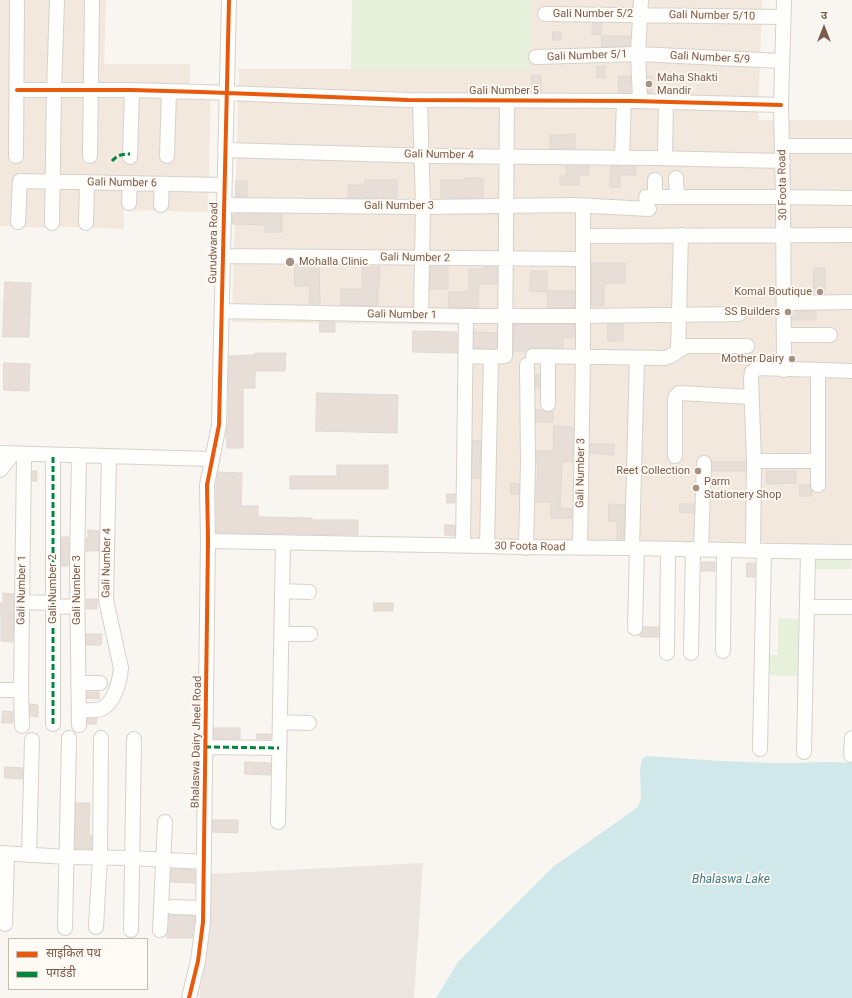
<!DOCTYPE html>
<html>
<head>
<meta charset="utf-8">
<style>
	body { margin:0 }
	#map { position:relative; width:852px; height:998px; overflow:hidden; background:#f9f5f0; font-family:Roboto,"Noto Sans Devanagari",sans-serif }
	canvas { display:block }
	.legend { position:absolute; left:8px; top:938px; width:140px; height:52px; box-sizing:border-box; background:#fffaf3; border:1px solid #cabbb1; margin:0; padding:5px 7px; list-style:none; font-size:12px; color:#7a5c4d }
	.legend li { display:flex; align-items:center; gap:8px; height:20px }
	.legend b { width:20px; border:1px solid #cabbb1 }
	.north { position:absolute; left:804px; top:8px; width:40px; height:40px; -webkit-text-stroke:3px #fffaf3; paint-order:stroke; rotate:0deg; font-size:11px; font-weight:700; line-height:16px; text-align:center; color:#7a5c4d }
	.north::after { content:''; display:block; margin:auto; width:14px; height:18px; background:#7a5c4d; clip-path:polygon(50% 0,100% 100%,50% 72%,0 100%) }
</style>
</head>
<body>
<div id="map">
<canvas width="852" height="998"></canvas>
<ul class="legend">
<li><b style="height:5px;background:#e8590c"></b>साइकिल पथ</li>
<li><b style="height:5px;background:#00873e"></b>पगडंडी</li>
</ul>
<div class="north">उ</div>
</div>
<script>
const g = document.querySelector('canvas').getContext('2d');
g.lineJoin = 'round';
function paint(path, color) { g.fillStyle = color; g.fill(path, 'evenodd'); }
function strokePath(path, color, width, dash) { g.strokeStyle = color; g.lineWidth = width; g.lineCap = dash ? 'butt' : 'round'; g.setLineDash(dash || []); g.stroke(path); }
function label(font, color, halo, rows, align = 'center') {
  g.font = font + ' Roboto,sans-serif'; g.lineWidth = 3.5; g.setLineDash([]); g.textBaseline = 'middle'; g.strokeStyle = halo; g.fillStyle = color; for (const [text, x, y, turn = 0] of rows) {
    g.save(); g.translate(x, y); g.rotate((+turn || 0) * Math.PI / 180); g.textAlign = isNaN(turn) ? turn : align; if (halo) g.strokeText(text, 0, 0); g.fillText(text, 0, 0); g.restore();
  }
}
const residential = new Path2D(`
	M0 0H106L104 64H190V84H211L208 212 124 210V229L50 226 49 228 0 226Z
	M531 0H762L758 120H852V546L461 542 463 325 232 322 239 69H530Z`);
const industrial = new Path2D(`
	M423 863 414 998H199L205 954 210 874Z`);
const green = new Path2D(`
	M352 0H531L530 69H351Z
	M811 558H851V569H811Z
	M778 618 800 619 799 676 764 675V655H778Z`);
const water = new Path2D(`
	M647 756C693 759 739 763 786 763 807 763 829 761 850 763L852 762V998H436L458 962 553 867 638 807 641 799 640 769 642 759Z`);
const building = new Path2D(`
	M593 23H602L601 35 592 34Z
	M553 32H561V40H553Z
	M602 36H630V46L602 47Z
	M597 66H605V78H597Z
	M532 75H541V92H532Z
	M619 76H630L631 92H619Z
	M647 76H652V93H648Z
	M566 134H575V149H550V135H566Z
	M566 166H589V175H579V185H560V176H566Z
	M611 166H636V175H620V188L610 187Z
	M465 178H483V198H441V180H465Z
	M365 180H397V198H348V185H365Z
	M236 181H247V197H236Z
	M233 214H282V232H265V225L233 224Z
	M592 263H625V283H608V284H604V306H592Z
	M295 265H319L320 304H309L310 286H295Z
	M363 267H380L379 288H378V306L341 305V289H362Z
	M430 267H448V289H430Z
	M484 267H497V284H479L478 308 448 307 449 292H469V269H484Z
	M814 268H825V294H814Z
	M531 271H547V292L530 291Z
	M5 282 31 283 29 337H3Z
	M548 291H574V308H548Z
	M792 311H816V320H792Z
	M320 322H335V332H320Z
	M514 324H574V338H563V348H529L526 351H514Z
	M608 324H623V341H608Z
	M413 331 457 332V353L413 352Z
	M474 332 497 333V348H474Z
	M255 353H286L285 371H255V388H243V448H227L226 431 228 425 229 356 255 355Z
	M4 363 30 364 29 391 4 390Z
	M536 374H540V388H536Z
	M317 393 398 395 397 433 316 431Z
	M536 410H542L548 412 553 411V422H536Z
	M554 426 573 427V462H562L560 508 572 509V518H551V502H536V484H537L538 463H536V451H553Z
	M473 440 481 441 480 478H472Z
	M590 444H614V455L590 453Z
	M712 462H745V471H712Z
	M337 465H388V489H290V476H337Z
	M32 471H37V481H32Z
	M767 471H796V483L767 484Z
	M218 472 242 473 241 506H258V517L312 518V520H358V535L216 533V486Z
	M511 483 519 484V494H511Z
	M800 485H810L812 491V496H800Z
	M447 494H455V503H447Z
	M609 504 625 505 624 539H617V522L609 521Z
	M680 504H694V513L680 512Z
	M445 525H455V536L445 535Z
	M88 530 99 531V551H86V538H88Z
	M62 537H69L68 566H62Z
	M702 562H715V571H702Z
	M747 563H755V577H747Z
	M3 593 14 594 13 642 1 641V615H0V603H3Z
	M87 599H97V609H86Z
	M374 603H393V611H374Z
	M644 627H659V637H640V635L642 632Z
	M86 634H102L101 645H86Z
	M87 692H99V699L87 698Z
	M30 704 38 705V717L30 716Z
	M3 711 13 712V723H2Z
	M97 718 96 724H87V719Z
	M214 728H240V739H214Z
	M257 734H271V739H257Z
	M245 762 271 763 270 775 245 774Z
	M5 767 23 768 22 779 5 778Z
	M76 803H90L89 835 92 836V849H75Z
	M213 820H238V833L213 832Z
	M171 869 195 870V883L171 882Z
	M169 915 195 916 192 938H167Z`);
const minor = new Path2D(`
	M784 0 781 105 783 197 784 370
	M545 14 783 17
	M536 57 638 54 782 61
	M17 90H132L201 92 408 100 634 101 781 105
	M420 100 423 207 421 315
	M640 101 638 54 641 0
	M782 146H852
	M225 150 434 156 653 158 783 161
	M16 156 17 0
	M90 156 92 0
	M167 156 169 91
	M130 157 132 90
	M622 158 624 101
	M665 158 666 101
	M676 178 677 197
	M655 180V197
	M646 197H783L852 198
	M129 203 130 183
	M161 205 162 184
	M224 205 423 207 574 205 649 209
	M18 222 20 181 224 185
	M52 223 54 90 57 0
	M86 223 87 182
	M591 236 851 235
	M223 256 583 259
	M784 303 852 302
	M222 311 466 316H583L739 314
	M784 335H830
	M678 351 681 235
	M466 356 491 357 505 356 507 100
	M533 356 665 358C674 356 679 349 687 346H747
	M818 370V485
	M548 404V356
	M0 453 212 459
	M675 456V399L676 396 679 393 752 397
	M754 461H818
	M0 470 13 454
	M208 541 487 546C535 548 582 547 630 548 704 549 778 552 852 552
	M463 546 466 316
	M487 546 491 357
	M526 548 528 463 527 365
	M580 548 583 357V206
	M632 548 637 358
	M701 549 704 463
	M753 551 754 461 751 379 752 372 758 368 852 371
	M282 591 309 592
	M22 602 53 603
	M53 607 77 606
	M807 607H852
	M635 628 637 548
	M282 634H310
	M723 651 724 550
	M667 653 668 549
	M691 653 693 549
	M78 683H100
	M0 690H21
	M79 710C85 710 95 711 101 709 114 704 120 681 121 668L106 600 109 456
	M280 722 309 723
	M53 724V455
	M79 725 77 566 79 455
	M22 726 21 690 24 454
	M205 747 279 748
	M760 749 764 551
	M804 752 808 552
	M851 755 852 738
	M278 822 283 542
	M0 853 67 857 132 858 204 862
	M29 855 32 740
	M172 907 203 908
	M5 924 7 854
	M96 927 100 857 101 738
	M65 928 69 738
	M131 930 134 739
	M160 930 165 822
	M189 998 198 961 203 922 208 541 207 485 219 425 229 0`);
const quiet = new Path2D(`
	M112 161C117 155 122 154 130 154
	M53 724V455
	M205 747 279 748`);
const cycleway = new Path2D(`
	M17 90H132L201 92 408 100 634 101 781 105
	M189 998 198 961 203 922 208 541 207 485 219 425 229 0`);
const markers = [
	[649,84,4,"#a69286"],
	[290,262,5,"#a69286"],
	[820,292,4,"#a69286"],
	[788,312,4,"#a69286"],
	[792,359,4,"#a69286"],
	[698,471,4,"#a69286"],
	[696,488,4,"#a69286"]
];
const streetNames = [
	["Gali Number 5/2",593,14],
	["Gali Number 5/10",712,16,1],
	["Gali Number 5/1",587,56,-2],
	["Gali Number 5/9",710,58,3],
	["Gali Number 5",504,91],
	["Gali Number 4",439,155,1],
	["Gali Number 6",122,183,1],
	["30 Foota Road",783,185,-91],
	["Gali Number 3",399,206],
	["Gurudwara Road",214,243,-89],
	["Gali Number 2",415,258,1],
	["Gali Number 1",402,315,1],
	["Gali Number 3",581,473,-89],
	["30 Foota Road",530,547,1],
	["Gali Number 4",107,563,-89],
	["Gali Number 2",53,589,-90],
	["Gali Number 1",22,590,-89],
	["Gali Number 3",77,590,-90],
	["Bhalaswa Dairy Jheel Road",197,742,-89]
];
const poiNames = [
	["Maha Shakti",657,78,"left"],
	["Mandir",657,91,"left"],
	["Mohalla Clinic",299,262,"left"],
	["Komal Boutique",812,292],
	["SS Builders",780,312],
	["Mother Dairy",784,359],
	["Reet Collection",690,471],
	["Parm",704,482,"left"],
	["Stationery Shop",704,495,"left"]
];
const waterNames = [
	["Bhalaswa Lake",731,880]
];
paint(residential, '#f2e8de');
paint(industrial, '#ede5e0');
paint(green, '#e7f0db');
paint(water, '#d0e8ea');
paint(building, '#e6ded7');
strokePath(building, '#e2d8d2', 1);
strokePath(minor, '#d7d1cb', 16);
strokePath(minor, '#fefefd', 14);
strokePath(quiet, '#00873e', 3, [6, 3]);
strokePath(cycleway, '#e8590c', 4);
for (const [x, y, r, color] of markers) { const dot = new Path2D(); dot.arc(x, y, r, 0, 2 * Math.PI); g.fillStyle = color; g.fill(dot); strokePath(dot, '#fffaf3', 1.5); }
label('11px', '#7a5c4d', '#fffaf3', streetNames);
label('11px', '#7a5c4d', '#fffaf3', poiNames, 'right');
label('italic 12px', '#437c86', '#fffaf3', waterNames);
</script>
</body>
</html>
